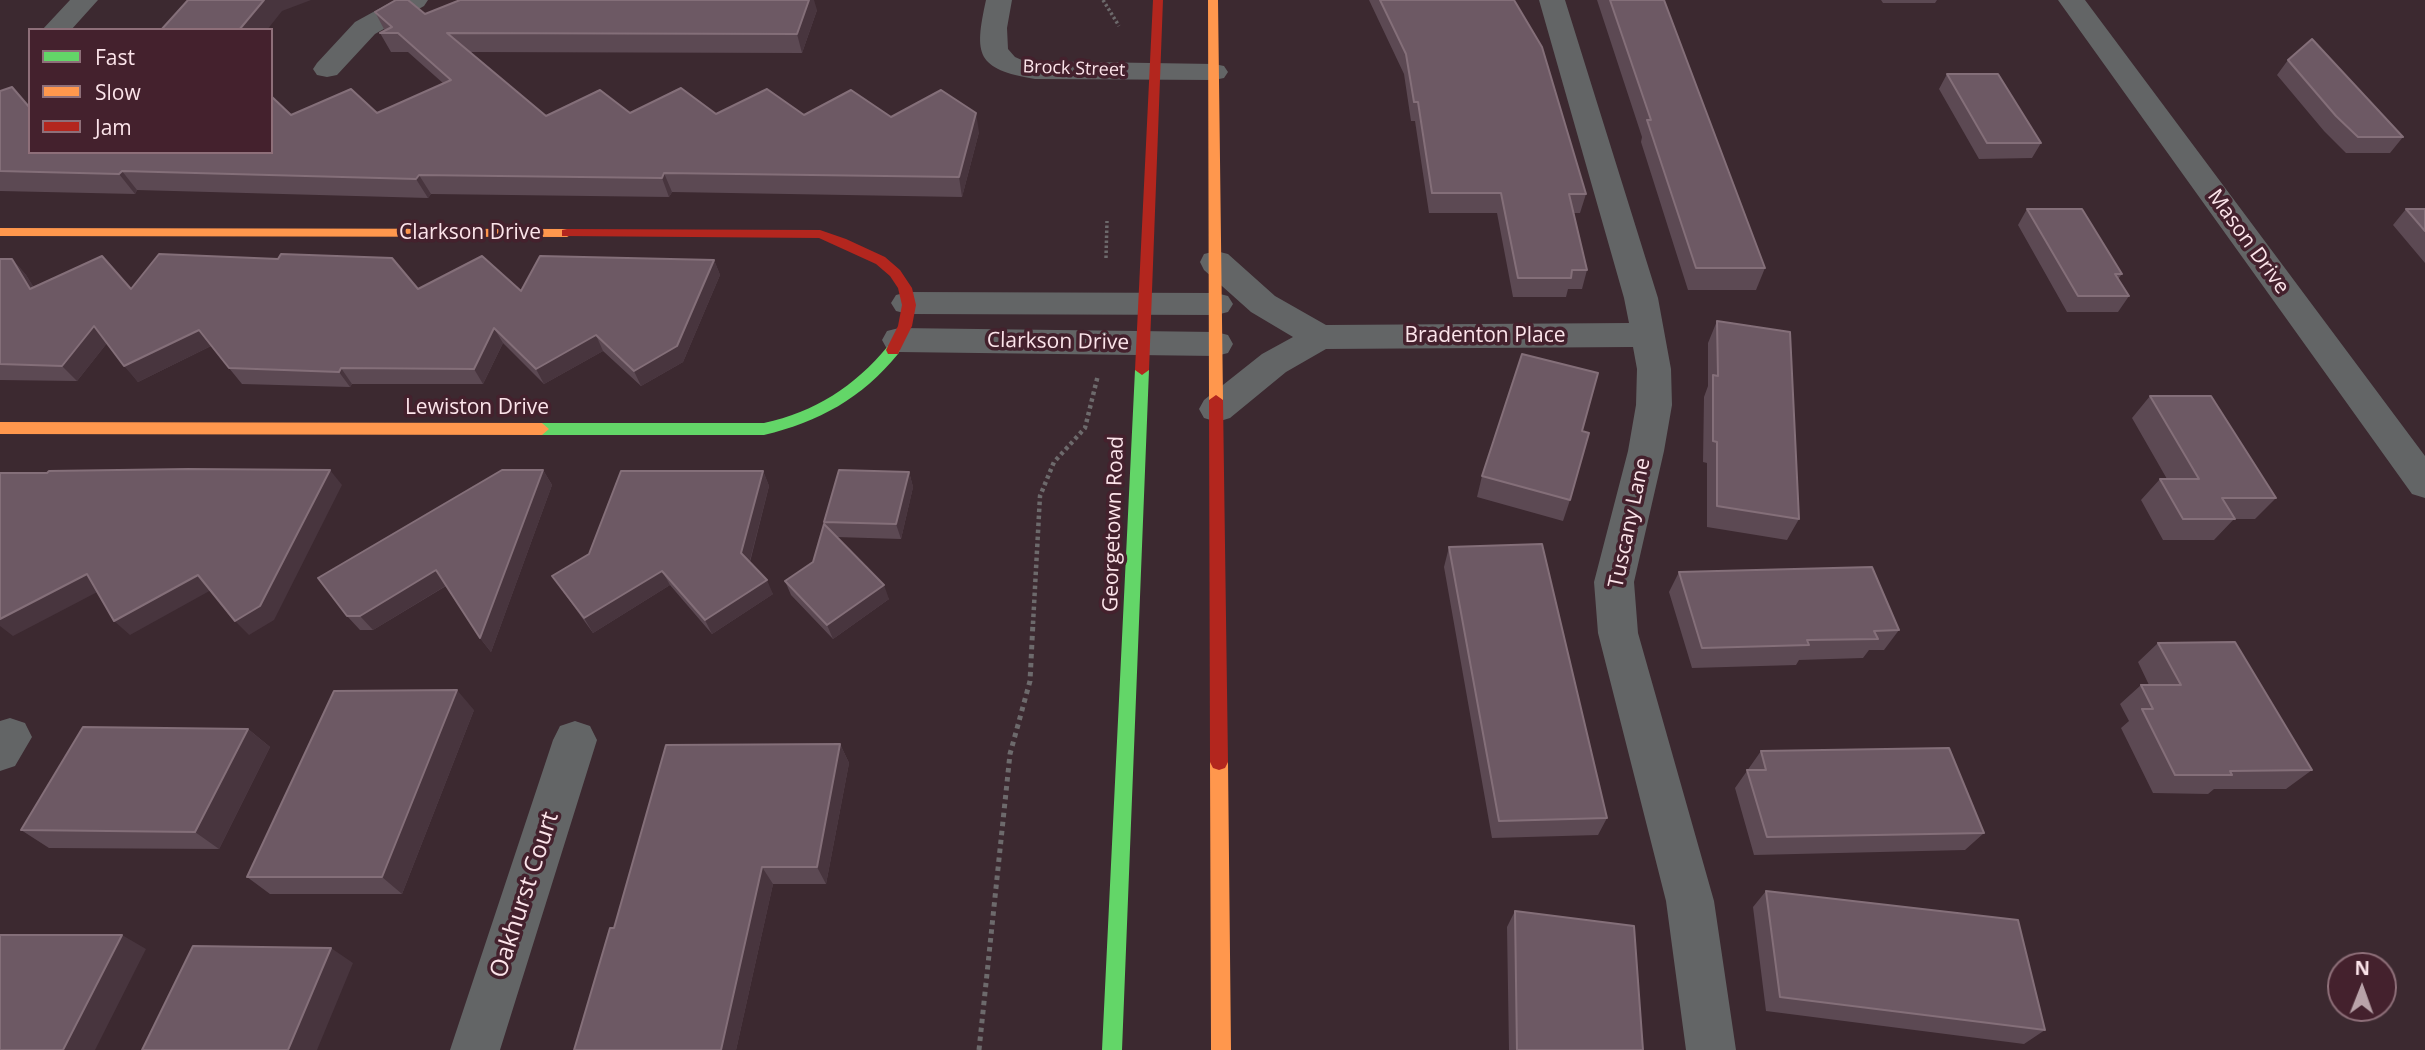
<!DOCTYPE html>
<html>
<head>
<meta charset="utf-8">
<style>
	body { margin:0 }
	#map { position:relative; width:2425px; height:1050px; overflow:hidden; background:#3c2930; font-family:"Open Sans",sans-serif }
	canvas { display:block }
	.legend { position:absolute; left:28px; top:28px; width:245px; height:126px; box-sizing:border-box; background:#44212d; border:2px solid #8e6f79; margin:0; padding:9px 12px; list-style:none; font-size:21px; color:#fce4ea }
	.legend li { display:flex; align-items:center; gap:14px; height:35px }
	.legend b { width:35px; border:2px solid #8e6f79 }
	.north { position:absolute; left:2327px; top:952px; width:70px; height:70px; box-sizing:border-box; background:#44212d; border:2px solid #8e6f79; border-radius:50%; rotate:1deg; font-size:19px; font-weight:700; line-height:28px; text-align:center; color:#fce4ea }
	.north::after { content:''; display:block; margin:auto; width:24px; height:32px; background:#b9a3a9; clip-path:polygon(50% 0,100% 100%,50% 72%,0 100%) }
</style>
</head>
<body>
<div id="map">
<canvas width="2425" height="1050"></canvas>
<ul class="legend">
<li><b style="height:9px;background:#63d668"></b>Fast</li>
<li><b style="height:9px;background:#ff974d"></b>Slow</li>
<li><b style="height:9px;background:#b3261e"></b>Jam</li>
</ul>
<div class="north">N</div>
</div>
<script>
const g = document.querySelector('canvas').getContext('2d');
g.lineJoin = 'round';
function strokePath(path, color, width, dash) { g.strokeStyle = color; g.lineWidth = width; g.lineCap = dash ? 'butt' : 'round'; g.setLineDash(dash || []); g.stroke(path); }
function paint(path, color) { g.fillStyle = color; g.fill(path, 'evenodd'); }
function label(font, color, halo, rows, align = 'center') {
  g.font = font + ' "Open Sans",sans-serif'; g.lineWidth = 7; g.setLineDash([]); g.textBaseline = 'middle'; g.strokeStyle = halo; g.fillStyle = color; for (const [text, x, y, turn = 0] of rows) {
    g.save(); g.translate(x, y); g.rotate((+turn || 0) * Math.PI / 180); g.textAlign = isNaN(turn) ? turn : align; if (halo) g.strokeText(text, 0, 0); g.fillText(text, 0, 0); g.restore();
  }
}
const pathFar2 = new Path2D(`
	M1103 0 1119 26
	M1106 258 1107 221`);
const pathFar1 = new Path2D(`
	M1033 624 1040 496 1054 462 1085 428 1098 375`);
const path = new Path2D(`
	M979 1050 1010 754 1030 681 1033 622`);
const street = new Path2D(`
	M70 0H98L71 30H42Z
	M395 0H428L424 6 375 34 337 75 327 77 317 75 313 69 317 63 355 22Z
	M986 0H1012L1007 28 1008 49 1015 57 1024 61 1214 64 1224 66 1228 72 1224 78 1214 80 1035 79C976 69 974 55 986 0Z
	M1539 0H1565L1658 298 1671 369 1672 405 1664 451 1634 582 1638 633 1714 901 1736 1050H1686L1666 901 1598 633 1594 582 1628 451 1636 405 1637 369 1633 347 1326 349 1286 372 1230 418 1217 422 1204 418 1199 409 1204 400 1262 354 1293 337 1251 312 1204 270 1200 262 1204 254 1216 251 1228 254 1275 296 1326 325 1629 323 1624 298Z
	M2058 0H2085L2425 456V498L2412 494Z
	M908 292 1216 293 1228 296 1233 304 1228 312 1216 315 908 314 896 311 891 303 896 295Z
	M899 328 1216 332 1228 335 1233 344 1228 353 1216 356 899 352 887 349 882 340 887 331Z
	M10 718 25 723 32 737 15 766 0 771V721Z
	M575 721 590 726 597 740 500 1050H450L553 740 560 726Z`);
const fast = new Path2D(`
	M893 345 900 350 898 354C862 398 819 422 764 435H542L535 429 542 423H764C815 412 854 387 888 346Z
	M1142 365 1149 370 1122 1050H1102L1135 370Z`);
const slow = new Path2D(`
	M1208 0H1218L1223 400 1216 405 1209 400Z
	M0 228 567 229 574 233 567 237 0 236Z
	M0 422 542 423 549 429 542 435 0 434Z
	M1219 754 1225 756 1228 762 1231 1050H1211L1210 762 1213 756Z`);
const jam = new Path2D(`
	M1153 0H1163L1149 370 1142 375 1135 370Z
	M567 229 820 230 846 239 885 257 900 270 912 288 916 305 912 326 898 354H888L886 350 898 326 902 305 898 288 890 276 876 264 819 238 562 236V230Z
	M1216 395 1223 400 1228 762 1225 768 1219 770 1213 768 1210 762 1209 400Z`);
const wall = new Path2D(`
	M1369 0H1514L1586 194 1580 213H1573L1587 270 1582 289H1568L1566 297H1513L1497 213H1429L1415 121H1411L1404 74Z
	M1597 0H1664L1765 268 1756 290H1688L1641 142 1642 137Z
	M1881 0H1937L1935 3H1883Z
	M817 10 802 53 470 52 546 116 630 113 804 115 891 117 979 132 962 197 672 192 669 197 431 194 428 198 137 190 135 194 0 191V91L30 152 291 115 377 113 444 84 408 52H391L380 33 385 31 375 12 425 14Z
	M2288 60 2403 137 2390 153H2346L2324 131 2277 75Z
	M1947 74 2041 143 2032 158 1979 159 1939 89Z
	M2027 209 2122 274 2118 279 2129 296 2118 312H2067L2018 225Z
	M2406 209H2425V263L2393 225Z
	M0 259H12L26 275 34 288 418 289 521 291 714 260 720 275 683 362 641 386 603 351 544 384 503 343 483 384H352L350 387 242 384 211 346 138 382 107 343 77 381 0 380Z
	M1717 321 1799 519 1787 540 1707 527V463L1703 462 1704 397 1708 386V343Z
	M2150 396 2276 498 2255 519H2234L2214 540H2163L2141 500 2160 479H2167L2132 418Z
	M1582 431 1570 500 1563 521 1477 497 1482 476Z
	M543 470 552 485 491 652 480 638 446 586 373 630H360L347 616Z
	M763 471 769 486 750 562 773 594 712 634 670 585 593 633 552 576Z
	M909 472 913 487 901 539 836 537 889 599 833 639 791 595 785 581 813 562 826 527 824 522Z
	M1449 547 1607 818 1598 835 1492 838 1444 567Z
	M1679 572 1899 630 1884 650H1869L1863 658 1799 660 1796 665 1692 668 1669 592Z
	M2158 643 2312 770 2286 789H2214L2208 794 2153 793 2121 728 2129 721 2120 704 2141 685H2149L2138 662Z
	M474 710 402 894H270L247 877Z
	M248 729 270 747 219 849 49 848 21 830Z
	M840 744 849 763 826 884H773L736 1050H574L614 928Z
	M1761 751 1984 833 1965 850 1754 855 1735 788Z
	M1766 891 2045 1030 2024 1044 1766 1011 1753 907Z
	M1515 911 1643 1050H1509L1507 927Z`);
const shadedWall = new Path2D(`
	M264 0H311L282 11 267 30H239Z
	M809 0H814L817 10 802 53 797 34Z
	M976 113 979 132 962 197 959 177Z
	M122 171 137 190 135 194 119 174Z
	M664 173 672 192 669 197 662 178Z
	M419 175 431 194 428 198 416 179Z
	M12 259 26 275 45 305 30 289Z
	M714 260 720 275 683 362 641 386 634 371Z
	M94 326 108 342 77 381 62 366Z
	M494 328 503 343 483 384 474 369Z
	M199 330 211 346 138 382 124 366Z
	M596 335 603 351 544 384 536 369Z
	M341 368 352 384 350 387 339 372Z
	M330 470 342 485 274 620 249 635 235 621Z
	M543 470 552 485 491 652 480 638Z
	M763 471 769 486 748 568 741 553Z
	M909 472 913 487 901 539 896 524Z
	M436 570 447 585 373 630 360 616Z
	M662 571 670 585 593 633 584 618Z
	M87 574 103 589 13 636 0 626V619Z
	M198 575 213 589 130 635 114 621Z
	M767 580 773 594 712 634 705 620Z
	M884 585 889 599 833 639 827 625Z
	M457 690 474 710 402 894 382 877Z
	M248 729 270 747 219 849 195 832Z
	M840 744 849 763 826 884 817 867Z
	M762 867 773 884 736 1050H721Z
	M122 935 146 949 95 1050H63Z
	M331 948 353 963 317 1050H288Z`);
const building = new Path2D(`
	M188 0H264L239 30H161Z
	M396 0H408L425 14 460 0H809L797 34 447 33 546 116 600 90 630 113 681 88 716 114 767 89 804 115 851 90 891 117 941 90 976 113 959 177 664 173 662 178 419 175 416 179 122 171 119 174 0 171V91L12 87 30 108V152H271V96L291 115 351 89 377 113 451 80 398 33H380L392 27 375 12Z
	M1380 0H1514L1542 47 1586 194H1569L1587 270H1572L1571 278H1518L1501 193H1432L1418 102H1414L1406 54Z
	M1610 0H1664L1765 268H1696L1647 120H1651Z
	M2312 39 2403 137H2358L2336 116 2288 60Z
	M1947 74H1998L2041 143H1987Z
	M2027 209H2082L2122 274H2115L2129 296H2078Z
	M2406 209H2425V231Z
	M159 254 278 259 281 254 392 258 418 289 482 256 521 291 540 256 714 260 677 346 634 371 596 335 536 369 494 328 474 369 341 368 339 372 229 368 199 330 124 366 94 326 62 366 0 364V259H12L30 289 102 256 131 289Z
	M1717 321 1790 332 1799 519 1717 506V442L1713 441V375L1718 376Z
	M1522 354 1598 373 1582 431 1589 433 1570 500 1482 476Z
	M2150 396H2211L2276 498H2222L2235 519H2183L2160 479H2199Z
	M188 469 330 470 260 606 235 621 198 575 114 621 87 574 0 619V473H47L49 471Z
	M502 470H543L480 638 436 570 360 616H347L318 578Z
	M839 470 909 472 896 524 824 522Z
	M621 471H763L741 553 767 580 705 620 662 571 584 618 552 576 589 554Z
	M824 524 884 585 827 625 785 581 813 562Z
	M1542 544 1607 818 1499 821 1449 547Z
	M1872 567 1899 630 1874 631 1878 639 1807 640 1809 645 1702 648 1679 572Z
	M2235 642 2312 770 2230 771 2232 775H2175L2142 709H2153L2141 685H2181L2158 643Z
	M457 690 382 877H247L334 691Z
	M83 727 248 729 195 832 21 830Z
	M840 744 817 867H762L721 1050H574L610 928H614L666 745Z
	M1949 748 1984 833 1767 837 1747 770H1766L1761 751Z
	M1766 891 2018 920 2045 1030 1780 997Z
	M1515 911 1634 926 1643 1050H1517Z
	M0 935H122L63 1050H0Z
	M193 946 331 948 288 1050H142Z`);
const farStreetnames = [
	["Brock Street",1074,69,2]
];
const streetNames = [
	["Clarkson Drive",470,233],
	["Mason Drive",2248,242,54],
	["Bradenton Place",1485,336],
	["Clarkson Drive",1058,342,1],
	["Lewiston Drive",477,408],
	["Tuscany Lane",1630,523,-78],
	["Georgetown Road",1114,524,-88]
];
const nearStreetnames = [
	["Oakhurst Court",525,895,-72]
];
strokePath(pathFar2, '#6d6a6c', 3.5, [2.5, 2.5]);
strokePath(pathFar1, '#6d6a6c', 4.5, [3.5, 3.5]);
strokePath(path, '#6d6a6c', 5, [4.5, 4.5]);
paint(street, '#636566');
paint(fast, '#63d668');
paint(slow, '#ff974d');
paint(jam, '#b3261e');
paint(wall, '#5c4953');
paint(shadedWall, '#48353e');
paint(building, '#6d5964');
strokePath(building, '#846f79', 2);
label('18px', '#fce4ea', '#44212d', farStreetnames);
label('21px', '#fce4ea', '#44212d', streetNames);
label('24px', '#fce4ea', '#44212d', nearStreetnames);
</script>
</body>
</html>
